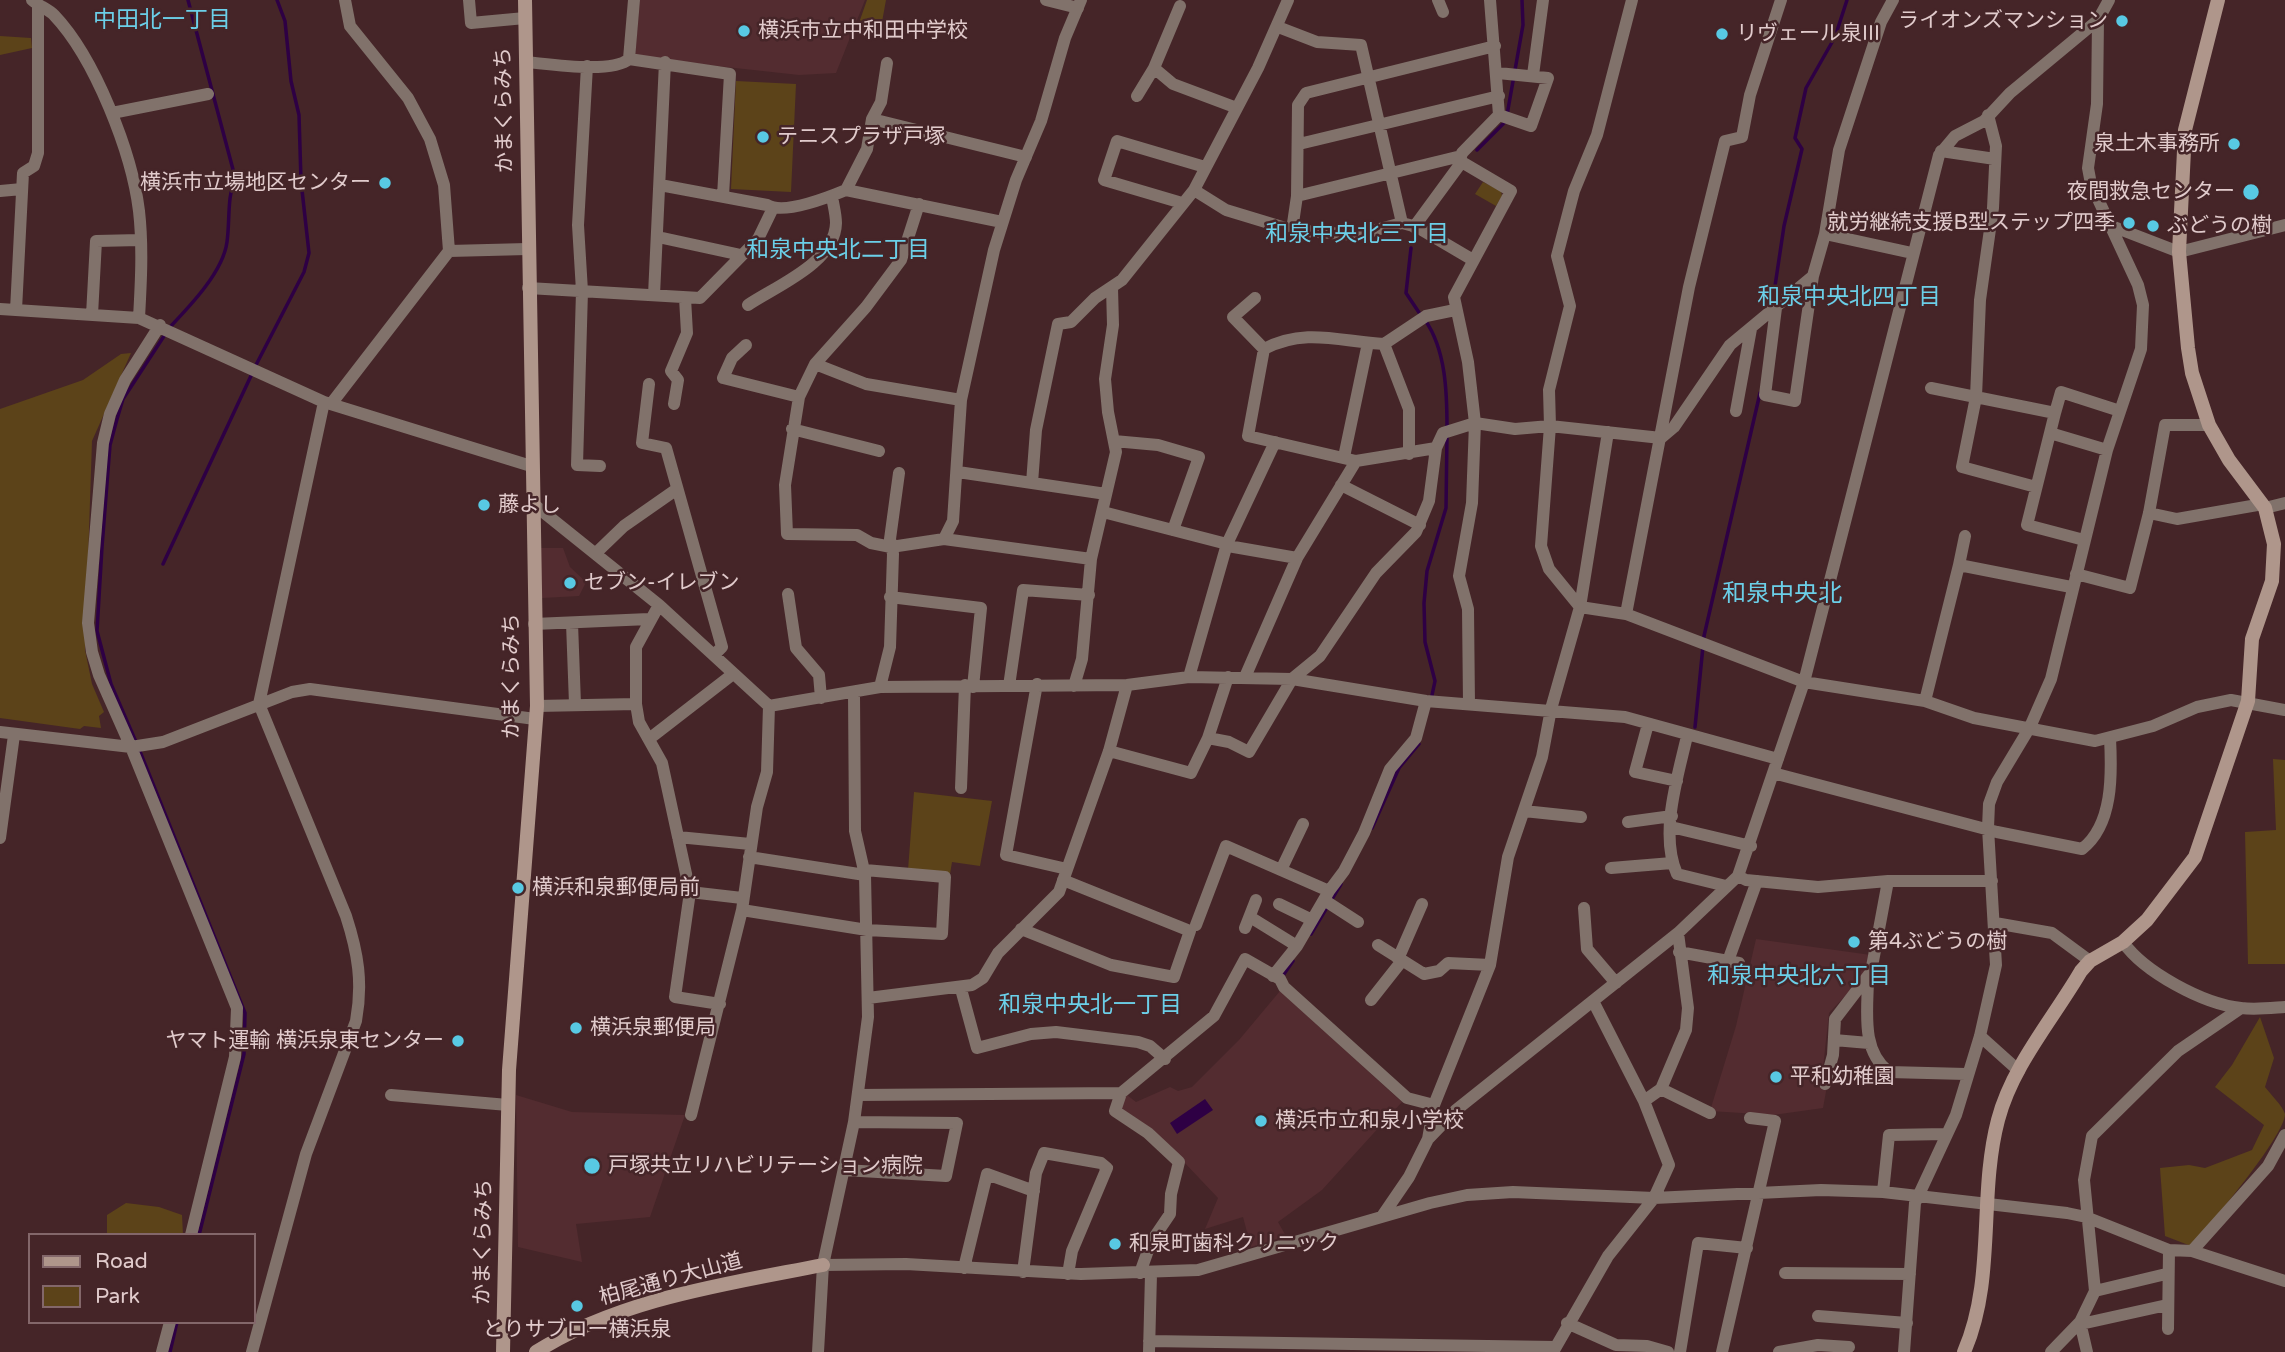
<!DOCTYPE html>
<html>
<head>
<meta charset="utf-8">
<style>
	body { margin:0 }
	#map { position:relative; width:2285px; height:1352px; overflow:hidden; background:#452528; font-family:"Varela Round",sans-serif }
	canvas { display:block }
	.legend { position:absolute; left:28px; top:1233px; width:228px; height:91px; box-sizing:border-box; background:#452528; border:2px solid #83676a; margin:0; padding:9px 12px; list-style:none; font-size:21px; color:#e1cbcc }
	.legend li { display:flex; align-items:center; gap:14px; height:35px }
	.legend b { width:35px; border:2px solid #83676a }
</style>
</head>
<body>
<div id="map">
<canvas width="2285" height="1352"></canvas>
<ul class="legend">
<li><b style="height:9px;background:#af968b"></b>Road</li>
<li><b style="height:19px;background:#5c4319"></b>Park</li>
</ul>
</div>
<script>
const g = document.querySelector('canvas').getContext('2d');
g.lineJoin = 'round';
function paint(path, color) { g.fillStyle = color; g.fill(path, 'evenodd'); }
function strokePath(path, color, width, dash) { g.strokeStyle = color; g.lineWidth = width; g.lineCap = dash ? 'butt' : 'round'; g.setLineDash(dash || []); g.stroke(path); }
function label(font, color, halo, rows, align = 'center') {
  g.font = font + ' "Varela Round","Noto Sans JP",sans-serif'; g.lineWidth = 5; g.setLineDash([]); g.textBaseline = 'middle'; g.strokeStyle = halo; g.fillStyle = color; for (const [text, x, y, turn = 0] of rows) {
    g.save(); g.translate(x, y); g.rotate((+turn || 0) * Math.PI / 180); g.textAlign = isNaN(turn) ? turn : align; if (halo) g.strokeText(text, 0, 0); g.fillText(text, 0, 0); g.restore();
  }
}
const built = new Path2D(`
	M640 0H865L836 73 799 75 635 57Z
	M540 548H563L570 567 586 582 579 596 542 598Z
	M1756 939 1871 955 1861 979 1829 1013 1821 1086H1827L1823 1108 1773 1115 1710 1111 1736 1026Z
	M1280 991 1402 1102 1322 1190 1278 1222 1286 1236 1251 1247 1243 1217 1205 1229 1218 1198 1182 1160 1122 1109 1121 1102 1127 1095 1136 1102 1170 1087 1178 1091 1192 1087 1239 1040Z
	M516 1095 572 1112 685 1115 650 1217 576 1224 582 1262 518 1247Z`);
const green = new Path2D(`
	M867 0H886L882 22 873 38H868L860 20Z
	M0 36 31 38 32 48 0 55Z
	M736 81 796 84 791 192 731 189Z
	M1483 182 1501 191 1502 196 1496 206 1475 194Z
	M131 353 92 441 85 650 92 684 104 712 99 716 101 728 84 726 80 729 0 718V409L83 380 121 354Z
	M2273 759 2285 760V964H2248L2245 832 2276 830Z
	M914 792 992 801 980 866 952 862 950 874 908 870Z
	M2260 1017 2274 1058 2265 1087C2271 1095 2282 1105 2285 1114 2285 1136 2208 1227 2191 1246L2165 1236 2160 1168 2189 1165 2205 1168 2252 1150 2264 1125 2215 1087 2232 1065Z
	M126 1203 159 1207 182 1215 183 1235H107V1215Z`);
const water = new Path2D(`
	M1205 1099 1213 1110 1177 1134 1170 1123Z`);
const stream = new Path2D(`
	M1507 115 1523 25 1522 0
	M1477 150 1505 122
	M1411 248 1406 293 1420 314
	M1772 306 1784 226 1802 149 1795 138 1806 88 1835 37 1847 0
	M1425 320C1446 350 1447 393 1447 428
	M170 327C190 306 223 272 227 242 230 220 227 198 235 177L188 0
	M163 564 257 363 304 272 309 253 301 181 299 115 291 81 285 21 277 0
	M1431 700 1435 681 1425 642 1424 603 1427 571 1446 508 1447 435
	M1695 727 1704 636 1760 393
	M136 742 111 684 97 631 102 547 110 445 117 419 123 399 166 333
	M139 749 245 1013 244 1054 199 1235
	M1372 828 1399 768 1419 744
	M1311 934 1341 884
	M1284 974 1293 961
	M170 1352 177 1322`);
const street = new Path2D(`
	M32 0C39 6 48 9 54 15 95 58 132 153 139 211 143 246 141 283 139 318
	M469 0 471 23 525 18
	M1046 0 1078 8
	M1438 0 1443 12
	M1180 6 1154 68 1173 84 1237 108
	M1278 27 1317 42 1361 45 1402 223
	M629 59 634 0
	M526 62C549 64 612 74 629 59L730 74 723 196
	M587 66 578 225 582 291 577 465 600 466
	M1498 73 1548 78 1531 126 1499 115
	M1533 75 1543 0
	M1137 96 1154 68
	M112 113 208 94
	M1988 115 1996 146 1993 208 1980 300 1976 397 1962 467 2036 487
	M872 119 1026 157
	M1299 144 1499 96
	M1941 151 1995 159
	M1460 161 1511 191 1454 297 1468 362 1475 423 1472 503 1459 576 1468 609 1469 704
	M660 185 767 205C784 215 829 197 846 190L867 149 872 119 881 102 887 63
	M846 190 1002 222
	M1194 190 1226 210 1292 230 1357 235 1402 223 1417 227 1473 260
	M0 191 22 189
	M1297 196 1461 156
	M1182 203 1104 180 1117 141 1205 167
	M919 204 901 260 866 307 815 364 799 397 785 485 787 534 857 535 871 543 891 547 944 539 1091 559
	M2109 225 2179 252 2285 225
	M1414 227 1458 167 1462 153 1499 115 1490 0
	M1292 230 1297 196 1298 105 1306 93 1495 46
	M1825 234 1912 253
	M658 237 741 255
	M449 251 527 249
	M528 288 700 298 758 239 773 208
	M654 295 665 62
	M1255 298 1233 317 1264 349
	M748 305C776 286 835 263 836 223 836 214 833 204 832 196
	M1776 308 1765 395 1795 401 1813 276
	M0 309 139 318 324 402 531 466
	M16 310 23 173 34 166 38 153V5
	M92 315 96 241 140 240
	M160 325 125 380 110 414 103 443 88 623 92 652 99 675 131 747 237 1008 235 1057 191 1235
	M1384 344 1426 316 1455 310
	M746 345 732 358 723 378 799 397
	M815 364 866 384 961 400
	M649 384 642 443 666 448 722 647 715 654
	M1931 388 2055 413 2027 525 2084 540
	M331 404 449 251 444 185 430 139 408 98 350 26 345 0
	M674 404 678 380 671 371 687 333 685 298
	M1736 411 1751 329
	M2055 413 2061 392 2120 411
	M792 429 879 451
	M1608 432 1580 607 1626 614 1804 682 1925 701 1974 718 2095 741 2153 726 2197 707 2231 700 2285 710
	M2050 433 2107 450
	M1114 441 1158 445 1199 457 1173 530
	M1409 454V409L1384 344C1341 342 1306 327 1264 349L1248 436 1356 461 1436 448 1443 433 1475 423 1515 429 1550 426 1661 438 1674 427 1730 345 1813 276 1825 234 1839 150 1881 22 1893 0
	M1344 457 1368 343
	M958 472 1106 494
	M1032 483 1036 430 1058 324 1071 322 1095 298 1122 280 1194 190 1258 68 1288 0
	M1341 485 1420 525
	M532 503 659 605 769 706
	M2265 508 2285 503
	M1103 512 1227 544
	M2149 513 2177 519 2263 504
	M944 539 953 521 961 400 994 250 1016 180 1041 121 1065 38 1081 0
	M1228 546 1297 558
	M597 552 624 526 677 489
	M1959 565 1965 536
	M2076 574 2130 588 2149 513 2165 425H2209
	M788 594 796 648 819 675 821 698
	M890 597 981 608 973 687
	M659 605 636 647V704L639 722 662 763 690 892 675 997 720 1004
	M1626 614 1689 287 1725 141 1742 137 1750 95 1781 0
	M572 623 575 704
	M534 624 649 619
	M1189 677 1227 544 1275 442
	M1245 677 1297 558 1356 461
	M1037 684 1006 855 1067 869
	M1009 686 1023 590 1089 595
	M1074 686 1082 659 1091 559 1116 452 1108 412 1105 379 1113 325 1112 288
	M880 687 890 647 893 554 890 539 899 473
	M1925 701 1959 565 2071 587
	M537 706 636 704
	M769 706 880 687 1127 685 1189 677 1292 679 1426 701 1625 717 1778 759
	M1648 724 1635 772 1677 781
	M0 732 131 747 163 742 292 692 310 689 535 719
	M1687 736C1678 776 1659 834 1677 874L1726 886
	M1208 738 1229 742 1249 752 1292 679 1320 656 1376 573 1416 532 1429 501 1436 448
	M649 739 733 674
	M1109 751 1191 773 1208 738 1228 677
	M1773 773 1997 832 2082 849C2113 825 2112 775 2110 738
	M961 788 965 685
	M1524 811 1581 817
	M1628 822 1672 816
	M1671 827 1751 846
	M678 837 750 844
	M0 838 14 735
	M749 857 865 875
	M1611 868 1672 863
	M1281 870 1303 824
	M1738 876 1746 880 1818 887 1888 881 1871 972 1835 1019 1833 1055 1825 1084
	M1888 881H1992
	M690 892 742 898
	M1324 900 1358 922
	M1279 904 1312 920
	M1584 908 1587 949 1616 983
	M742 910 867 930 942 934 945 877 865 870
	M1250 917 1297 946
	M1995 923 2052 933 2090 961
	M1196 925 1226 846 1329 891
	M1245 928 1256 900
	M1021 929 1111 965 1174 977 1190 931 1063 880
	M2123 942C2144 972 2203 1004 2241 1008 2255 1010 2271 1008 2285 1007
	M1378 945 1424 974 1439 971 1448 963 1490 965
	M1679 952 1739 963
	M1398 959 1422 904
	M1728 961 1757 881
	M1273 976 1297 946 1329 891 1344 871 1364 833 1390 769 1416 738 1426 701
	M1868 977C1868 1009 1860 1050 1889 1072L1966 1074
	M961 989 977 1048 1031 1034 1056 1032 1138 1042 1150 1046 1165 1059
	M868 998 972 985 983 978 998 953 1059 892 1109 751 1127 685
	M1371 1000 1401 962
	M1980 1036 2019 1071
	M1834 1040 1869 1043
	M1661 1089 1710 1113
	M391 1095 508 1105
	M858 1095 1121 1093
	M1644 1101 1661 1089 1686 1030 1688 1008 1678 933
	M691 1115 742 910 757 807 767 772 769 706
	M1428 1139 1434 1105 1490 965 1508 857 1542 757 1551 709 1580 607 1549 569 1541 546 1550 426 1549 390 1570 306 1557 256 1574 191 1597 135 1632 0
	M844 1170 946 1176 957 1123 854 1122
	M1883 1192 1889 1135 1946 1134
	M1383 1215 1409 1177 1428 1139 1456 1110 1678 933 1738 876 1804 682 1939 155 1955 136 1984 121 2010 93 2098 20 2109 0
	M2192 1251 2268 1166 2285 1135
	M823 1265 906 1264 1081 1274 1198 1270 1430 1203 1467 1195 1513 1192 1654 1198 1821 1190 1883 1192 2067 1213 2086 1217 2169 1250 2192 1251 2285 1281
	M964 1268 987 1174 1034 1191
	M1023 1272 1036 1173 1044 1153 1101 1163 1107 1168 1072 1251 1068 1274
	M1140 1273 1151 1242 1170 1214 1171 1194 1179 1162 1148 1133 1115 1111 1121 1093 1214 1016 1245 959 1280 979 1284 987 1407 1098 1434 1105
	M1785 1273 1910 1274
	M2095 1291 2166 1274
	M1818 1316 1907 1323
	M1567 1323 1616 1345 1647 1346 1668 1352
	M2081 1324 2167 1305
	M2168 1329 2169 1250
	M1149 1341 1555 1347
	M162 1352 170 1322
	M252 1352 306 1154 356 1021C363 983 358 953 346 916L259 704 324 402
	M818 1352 823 1265 854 1122 868 1017 865 875 855 831 854 694
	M1149 1352 1151 1274
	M1553 1352 1608 1256 1654 1198 1669 1165 1644 1101 1593 1001
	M1680 1352 1698 1243 1747 1248
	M1722 1352 1775 1121 1750 1118
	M1779 1352 1818 1345 1849 1347
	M1904 1352 1915 1203 1956 1115 1980 1036 1996 965 1988 828 1989 804 1997 782 2030 727 2051 679 2107 450 2141 349 2143 305 2138 285 2091 184 2088 168 2097 104 2098 20
	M2051 1352 2080 1322
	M2087 1352 2080 1322 2095 1291 2084 1180 2092 1136 2178 1051 2241 1008`);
const secondary = new Path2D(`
	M503 1352 509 1070 537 706 525 0
	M536 1352C619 1299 727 1284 823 1265
	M1964 1352C1996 1279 1978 1196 1998 1120 2012 1066 2053 1019 2081 971L2090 961 2123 942 2147 920 2195 857 2248 701 2252 639 2272 581 2274 544 2265 508 2229 460 2209 425 2192 373 2188 348 2179 252 2185 130 2218 0`);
const markers = [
	[2122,21,7,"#58c9e3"],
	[744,31,7,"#58c9e3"],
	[1722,34,7,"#58c9e3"],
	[763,137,7,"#58c9e3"],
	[2234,144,7,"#58c9e3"],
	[385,183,7,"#58c9e3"],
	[2251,192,9,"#58c9e3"],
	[2129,223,7,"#58c9e3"],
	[2153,226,7,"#58c9e3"],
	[484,505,7,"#58c9e3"],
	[570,583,7,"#58c9e3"],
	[518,888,7,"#58c9e3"],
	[1854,942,7,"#58c9e3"],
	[576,1028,7,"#58c9e3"],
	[458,1041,7,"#58c9e3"],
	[1776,1077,7,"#58c9e3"],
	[1261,1121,7,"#58c9e3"],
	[592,1166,9,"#58c9e3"],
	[1115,1244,7,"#58c9e3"],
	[577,1306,7,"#58c9e3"]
];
const poiNames = [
	["ライオンズマンション",2108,21,"right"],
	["横浜市立中和田中学校",758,31],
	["リヴェール泉III",1736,34],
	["テニスプラザ戸塚",777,137],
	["泉土木事務所",2220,144,"right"],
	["横浜市立場地区センター",371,183,"right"],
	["夜間救急センター",2235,192,"right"],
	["就労継続支援B型ステップ四季",2115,223,"right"],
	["ぶどうの樹",2167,226],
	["藤よし",498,505],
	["セブン-イレブン",584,583],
	["横浜和泉郵便局前",532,888],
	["第4ぶどうの樹",1868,942],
	["横浜泉郵便局",590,1028],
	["ヤマト運輸 横浜泉東センター",444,1041,"right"],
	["平和幼稚園",1790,1077],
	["横浜市立和泉小学校",1275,1121],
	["戸塚共立リハビリテーション病院",608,1166],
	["和泉町歯科クリニック",1129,1244],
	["とりサブロー横浜泉",577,1330,"center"]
];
const streetNames = [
	["かまくらみち",505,110,-91],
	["かまくらみち",512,676,-90],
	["かまくらみち",484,1242,-89],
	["柏尾通り大山道",671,1280,-15]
];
const neighbourhoodNames = [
	["中田北一丁目",162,21],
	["和泉中央北三丁目",1357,235],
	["和泉中央北二丁目",838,251],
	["和泉中央北四丁目",1849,298],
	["和泉中央北六丁目",1799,977],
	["和泉中央北一丁目",1090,1006]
];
const quarterNames = [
	["和泉中央北",1782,595]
];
paint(built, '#532c30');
paint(green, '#5c4319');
paint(water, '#2e0044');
strokePath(stream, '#2e0044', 3.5);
strokePath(street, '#81726b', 12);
strokePath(secondary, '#af968b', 14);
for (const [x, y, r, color] of markers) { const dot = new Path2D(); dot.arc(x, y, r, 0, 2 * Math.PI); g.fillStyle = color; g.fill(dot); strokePath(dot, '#452528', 2.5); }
label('21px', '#e1cbcc', '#452528', poiNames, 'left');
label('21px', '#e1cbcc', '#452528', streetNames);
label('23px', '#6bcfe8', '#452528', neighbourhoodNames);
label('24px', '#6bcfe8', '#452528', quarterNames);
</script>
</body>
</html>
